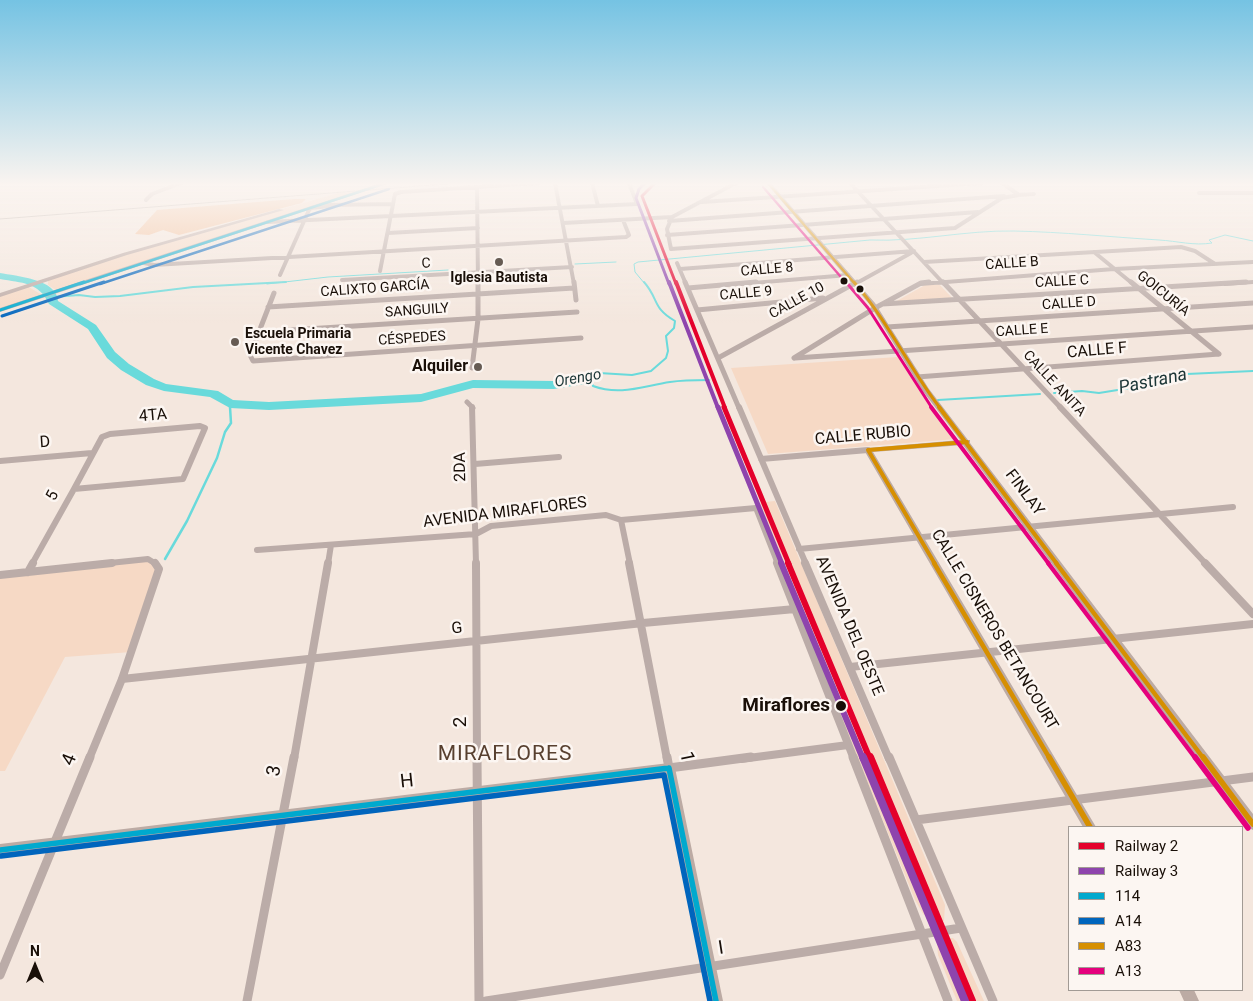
<!DOCTYPE html>
<html>
<head>
<meta charset="utf-8">
<style>
	body { margin:0 }
	#map { position:relative; width:1253px; height:1001px; overflow:hidden; background:#f4e7de; font-family:Roboto,sans-serif }
	canvas { display:block }
	.legend { position:absolute; left:1068px; top:826px; width:175px; height:165px; box-sizing:border-box; background:#fcf6f2; border:1px solid #a19a94; margin:0; padding:6px 9px; list-style:none; font-size:15px; color:#190f08 }
	.legend li { display:flex; align-items:center; gap:10px; height:25px }
	.legend b { width:25px; border:1px solid #a19a94 }
	.north { position:absolute; left:10px; top:941px; width:50px; height:50px; -webkit-text-stroke:4px #fcf6f2; paint-order:stroke; rotate:0deg; font-size:14px; font-weight:700; line-height:20px; text-align:center; color:#190f08 }
	.north::after { content:''; display:block; margin:auto; width:18px; height:22px; background:#190f08; clip-path:polygon(50% 0,100% 100%,50% 72%,0 100%) }
</style>
</head>
<body>
<div id="map">
<canvas width="1253" height="1001"></canvas>
<ul class="legend">
<li><b style="height:6px;background:#e4002b"></b>Railway 2</li>
<li><b style="height:6px;background:#8e44ad"></b>Railway 3</li>
<li><b style="height:6px;background:#00a9ce"></b>114</li>
<li><b style="height:6px;background:#0065bd"></b>A14</li>
<li><b style="height:6px;background:#d68f01"></b>A83</li>
<li><b style="height:6px;background:#e5007d"></b>A13</li>
</ul>
<div class="north">N</div>
</div>
<script>
const g = document.querySelector('canvas').getContext('2d');
g.lineJoin = 'round';
function paint(path, color) { g.fillStyle = color; g.fill(path, 'evenodd'); }
function strokePath(path, color, width, dash) { g.strokeStyle = color; g.lineWidth = width; g.lineCap = dash ? 'butt' : 'round'; g.setLineDash(dash || []); g.stroke(path); }
function label(font, color, halo, rows, align = 'center') {
  g.font = font + ' Roboto,sans-serif'; g.lineWidth = 5; g.setLineDash([]); g.textBaseline = 'middle'; g.strokeStyle = halo; g.fillStyle = color; for (const [text, x, y, turn = 0] of rows) {
    g.save(); g.translate(x, y); g.rotate((+turn || 0) * Math.PI / 180); g.textAlign = isNaN(turn) ? turn : align; if (halo) g.strokeText(text, 0, 0); g.fillText(text, 0, 0); g.restore();
  }
}
const green = new Path2D(`
	M363 191 57 291 48 285V279L125 254 338 193Z
	M939 284 953 299 895 302 925 285Z
	M27 286 44 296 0 310V295Z
	M898 357 923 395 957 439 768 454 731 368Z
	M775 501 945 905 944 921 933 922 923 914 915 900 755 503Z
	M148 559 159 569 131 652 65 657 5 771H0V575Z
	M944 938H953L957 942 984 1001H957L938 955 937 944Z`);
const forest = new Path2D(`
	M294 199H306L302 203 179 235 163 230 149 235 135 234 157 210Z`);
const streamFar2 = new Path2D(`
	M575 264 616 262
	M267 284 328 277 448 270
	M645 284 635 272 634 264 638 262 870 240C918 242 966 230 1014 231 1063 232 1111 237 1159 240 1177 241 1194 246 1212 243L1209 240 1225 235 1253 241`);
const streamFar1 = new Path2D(`
	M644 282C659 299 652 308 675 321L674 328 666 336 668 351 666 358 651 371 632 375 599 373 590 379 593 386C620 396 643 386 670 382 683 380 696 380 709 380
	M53 297 79 295 95 297 120 296 193 287 286 282
	M1054 393 1082 391 1099 393 1161 383 1187 374 1253 371
	M938 400 1040 394
	M230 404V408`);
const stream = new Path2D(`
	M165 559 187 521 217 458 225 432 231 423 230 407`);
const river = new Path2D(`
	M0 273C16 276 57 279 58 301L96 325 115 352 129 364 154 379 166 384 218 391 233 400 269 402 421 394 473 380 554 381 590 375 596 379 590 383 554 389 473 388 421 402 269 410 230 408 210 397 164 391 146 385 121 370 107 358 88 329 49 304C39 282 22 283 0 279Z`);
const streetFar4 = new Path2D(`
	M555 183 574 284
	M592 183 598 206
	M736 183 672 217 667 229 671 249 955 228 1002 198 1019 195
	M850 183 944 284
	M1002 183 1019 195
	M477 187 478 284
	M1199 193H1253
	M1017 195 1034 194
	M146 200 152 194 181 183
	M702 202 982 183
	M327 205 393 204
	M669 221 1004 196
	M268 222 637 204 629 183
	M563 223 672 217
	M388 233 478 228
	M667 235 978 212
	M1094 252 1133 284
	M924 262 1181 247 1195 251 1215 264
	M144 263 154 265 626 237 629 235 623 220
	M677 263 686 284
	M680 269 914 251
	M380 271 395 194 401 192 539 183
	M280 275 309 210 311 208 329 206
	M342 280 572 267
	M741 284 848 275
	M855 284 911 253
	M920 284 1114 269 1253 262
	M1225 284 1253 282`);
const streetFar3 = new Path2D(`
	M574 282 576 300
	M685 282 739 408
	M943 282 1061 408
	M1131 282 1219 354
	M688 288 756 282
	M274 293 250 355 253 361 581 338
	M882 304 1246 282
	M268 307 574 288
	M697 310 823 298
	M887 327 1253 303
	M259 332 577 312
	M718 358 857 282
	M794 358 875 308 921 283 929 282
	M795 358 1253 327
	M472 368 478 319V282
	M917 377 1219 354
	M467 402 473 408`);
const streetFar2 = new Path2D(`
	M472 407 476 564
	M739 407 806 564
	M1060 407 1206 564
	M200 426 205 428 183 479 74 489 102 437 110 434Z
	M761 459 868 450
	M0 461 92 453
	M475 464 559 457
	M621 520 630 564
	M799 549 1233 507
	M257 550 476 534 491 526 606 515 621 520 756 508 778 564
	M32 564 74 489
	M100 564 148 559 156 564
	M328 564 331 545`);
const streetFar1 = new Path2D(`
	M476 563 477 759
	M629 563 667 759
	M777 563 854 759
	M805 563 889 759
	M1205 563 1253 614
	M28 572 33 563
	M0 575 112 563
	M850 667 1253 624
	M122 679 643 623 795 609
	M89 759 122 679 159 569 155 563
	M294 759 328 563
	M741 759 848 745`);
const street = new Path2D(`
	M477 757 479 1001
	M667 757 669 768 751 757
	M853 757 948 1001
	M889 757 993 1001
	M916 820 1253 777
	M0 975 90 757
	M247 1001 294 757
	M486 1001 961 928`);
const secondary = new Path2D(`
	M766 183H771L875 303 929 389 968 440H970V443L1253 814V830L1249 828 963 445 873 452 1096 827H1083L864 450 868 448 960 440 922 390 870 305Z
	M669 763 673 764 675 768 723 1001H709L664 774 0 856V844Z
	M1179 990H1194L1199 1001H1184Z`);
const primary = new Path2D(`
	M381 183H390L0 312V308Z
	M279 209 284 210 127 255 0 297V293L123 253Z`);
const rail = new Path2D(`
	M0 219 458 183`);
const bus1Far2 = new Path2D(`
	M80 284 386 183`);
const bus1Far1 = new Path2D(`
	M0 310 84 282`);
const bus1 = new Path2D(`
	M669 768 716 1001
	M0 850 669 768`);
const bus2Far2 = new Path2D(`
	M100 284 389 189`);
const bus2Far1 = new Path2D(`
	M2 316 104 282`);
const bus2 = new Path2D(`
	M1 856 664 775 710 1001`);
const bus3Far4 = new Path2D(`
	M768 183 855 284`);
const bus3Far3 = new Path2D(`
	M854 282C888 321 909 368 940 408`);
const bus3Far2 = new Path2D(`
	M939 407 1057 564
	M935 564 868 450 967 442`);
const bus3Far1 = new Path2D(`
	M934 563 1050 759
	M1056 563 1204 759`);
const bus3 = new Path2D(`
	M1049 757 1090 827
	M1203 757 1253 824`);
const bus4Far4 = new Path2D(`
	M763 187 847 284`);
const bus4Far3 = new Path2D(`
	M846 282 868 308 932 408`);
const bus4Far2 = new Path2D(`
	M931 407 1049 564`);
const bus4Far1 = new Path2D(`
	M1048 563 1196 759`);
const bus4 = new Path2D(`
	M1195 757 1248 828`);
const rail1Far4 = new Path2D(`
	M655 183 642 196 676 284`);
const rail1Far3 = new Path2D(`
	M676 282 725 408`);
const rail1Far2 = new Path2D(`
	M724 407 789 564`);
const rail1Far1 = new Path2D(`
	M788 563 870 759`);
const rail1 = new Path2D(`
	M870 757 972 1001`);
const rail2Far4 = new Path2D(`
	M645 183 639 189 636 198 669 284`);
const rail2Far3 = new Path2D(`
	M669 282 718 408`);
const rail2Far2 = new Path2D(`
	M718 407 782 564`);
const rail2Far1 = new Path2D(`
	M781 563 863 759`);
const rail2 = new Path2D(`
	M863 757 965 1001`);
const markers = [
	[499,262,5,"#665b53"],
	[844,281,4.5,"#190f08"],
	[860,289,4.5,"#190f08"],
	[235,342,5,"#665b53"],
	[478,367,5,"#665b53"],
	[841,706,6,"#190f08"]
];
const farStreetnames = [
	["C",426,264,-3],
	["CALLE B",1012,264,-4],
	["CALLE 8",767,270,-5],
	["CALLE C",1062,282,-3],
	["CALIXTO GARCÍA",375,289,-4],
	["CALLE 9",746,294,-5],
	["GOICURÍA",1163,294,39],
	["CALLE 10",797,301,-29],
	["CALLE D",1069,304,-4],
	["SANGUILY",417,311,-4],
	["CALLE E",1022,331,-4],
	["CÉSPEDES",412,339,-4],
	["CALLE ANITA",1054,384,47]
];
const farPoinames = [
	["Iglesia Bautista",499,278],
	["Escuela Primaria",245,334,"left"],
	["Vicente Chavez",245,350,"left"]
];
const farWaternames = [
	["Orengo",578,379,-10]
];
const streetNames = [
	["CALLE F",1097,351,-5],
	["4TA",153,416,-5],
	["CALLE RUBIO",863,436,-5],
	["D",45,443,-4],
	["2DA",461,467,-91],
	["FINLAY",1024,493,53],
	["5",53,496,-62],
	["AVENIDA MIRAFLORES",505,513,-7],
	["AVENIDA DEL OESTE",849,626,67],
	["G",457,629,-6],
	["CALLE CISNEROS BETANCOURT",994,630,59]
];
const poiNames = [
	["Alquiler",468,367]
];
const waterNames = [
	["Pastrana",1153,382,-12]
];
const nearStopnames = [
	["Miraflores",830,706]
];
const nearStreetnames = [
	["2",461,722,-90],
	["1",686,757,79],
	["4",70,760,-68],
	["3",275,771,-80],
	["H",407,782,-6],
	["I",721,949,-9]
];
const nearNeighbourhoodnames = [
	["MIRAFLORES",505,755]
];
paint(green, '#f6d9c5');
paint(forest, '#f3bf99');
strokePath(streamFar2, '#69dadb', 1);
strokePath(streamFar1, '#69dadb', 2);
strokePath(stream, '#69dadb', 2.5);
paint(river, '#69dadb');
strokePath(streetFar4, '#bbaca8', 4);
strokePath(streetFar3, '#bbaca8', 5);
strokePath(streetFar2, '#bbaca8', 6);
strokePath(streetFar1, '#bbaca8', 8);
strokePath(street, '#bbaca8', 9);
paint(secondary, '#bcaba4');
paint(primary, '#beaca7');
strokePath(rail, '#b6aba4', 1);
strokePath(bus1Far2, '#00a9ce', 2.5);
strokePath(bus1Far1, '#00a9ce', 3);
strokePath(bus1, '#00a9ce', 5.5);
strokePath(bus2Far2, '#0065bd', 2.5);
strokePath(bus2Far1, '#0065bd', 3);
strokePath(bus2, '#0065bd', 5.5);
strokePath(bus3Far4, '#d68f01', 2.5);
strokePath(bus3Far3, '#d68f01', 3);
strokePath(bus3Far2, '#d68f01', 4);
strokePath(bus3Far1, '#d68f01', 4.5);
strokePath(bus3, '#d68f01', 5.5);
strokePath(bus4Far4, '#e5007d', 2.5);
strokePath(bus4Far3, '#e5007d', 3);
strokePath(bus4Far2, '#e5007d', 4);
strokePath(bus4Far1, '#e5007d', 4.5);
strokePath(bus4, '#e5007d', 5.5);
strokePath(rail1Far4, '#e4002b', 3);
strokePath(rail1Far3, '#e4002b', 4);
strokePath(rail1Far2, '#e4002b', 5);
strokePath(rail1Far1, '#e4002b', 6);
strokePath(rail1, '#e4002b', 8);
strokePath(rail2Far4, '#8e44ad', 3);
strokePath(rail2Far3, '#8e44ad', 4);
strokePath(rail2Far2, '#8e44ad', 5);
strokePath(rail2Far1, '#8e44ad', 6);
strokePath(rail2, '#8e44ad', 8);
const sky = g.createLinearGradient(0, 0, 0, 323);
sky.addColorStop(0, '#75c3e3');
sky.addColorStop(0.57, '#faf4f0');
sky.addColorStop(1, '#faf4f000');
g.fillStyle = sky;
g.fillRect(0, 0, 1253, 323);
for (const [x, y, r, color] of markers) { const dot = new Path2D(); dot.arc(x, y, r, 0, 2 * Math.PI); g.fillStyle = color; g.fill(dot); strokePath(dot, '#fcf6f2', 2); }
label('14px', '#190f08', '#fcf6f2', farStreetnames);
label('bold 14px', '#190f08', '#fcf6f2', farPoinames);
label('italic 15px', '#1b3536', '#fcf6f2', farWaternames);
label('16px', '#190f08', '#fcf6f2', streetNames);
label('bold 16px', '#190f08', '#fcf6f2', poiNames, 'right');
label('italic 18px', '#1b3536', '#fcf6f2', waterNames);
label('bold 19px', '#190f08', '#fcf6f2', nearStopnames, 'right');
label('19px', '#190f08', '#fcf6f2', nearStreetnames);
g.letterSpacing = '1px';
label('21px', '#58402f', '#fcf6f2', nearNeighbourhoodnames);
g.letterSpacing = '0px';
</script>
</body>
</html>
